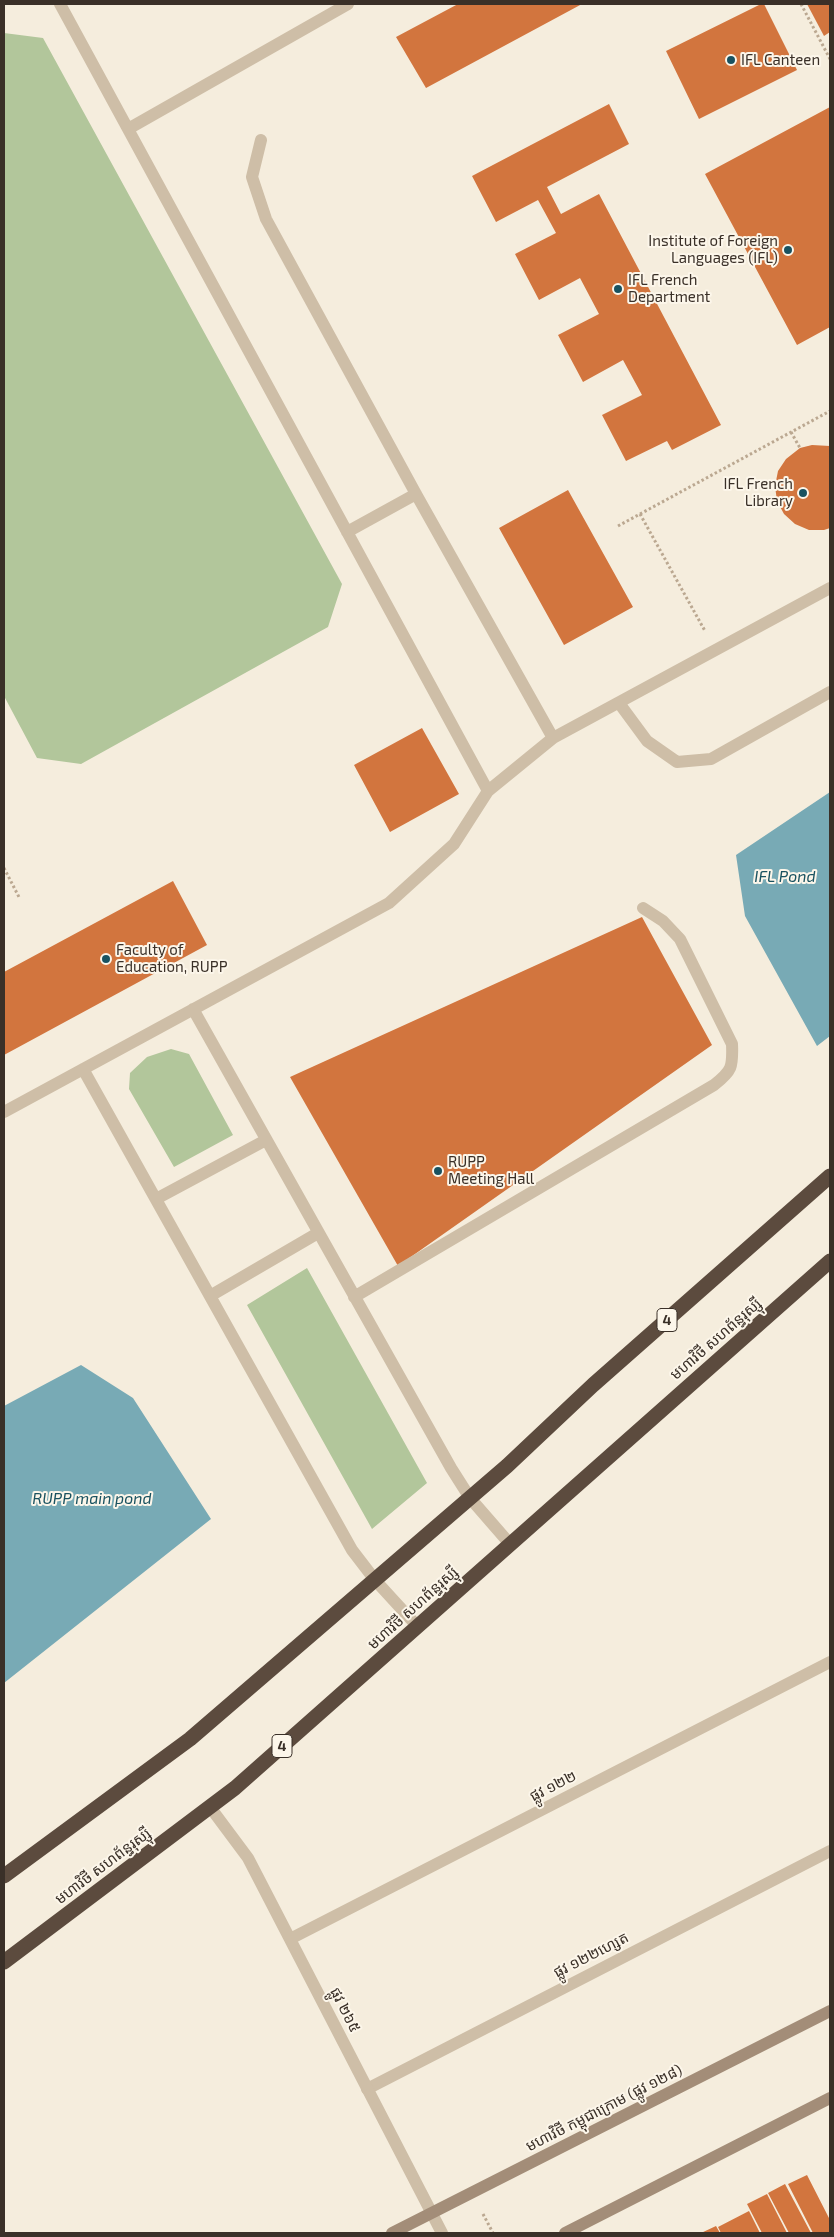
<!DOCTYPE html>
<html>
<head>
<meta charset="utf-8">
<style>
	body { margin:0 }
	#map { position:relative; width:834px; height:2237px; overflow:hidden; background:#f5eddd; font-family:"Exo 2",sans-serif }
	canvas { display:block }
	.frame { position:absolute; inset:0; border:5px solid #3a3028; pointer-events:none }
</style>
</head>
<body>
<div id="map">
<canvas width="834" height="2237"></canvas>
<div class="frame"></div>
</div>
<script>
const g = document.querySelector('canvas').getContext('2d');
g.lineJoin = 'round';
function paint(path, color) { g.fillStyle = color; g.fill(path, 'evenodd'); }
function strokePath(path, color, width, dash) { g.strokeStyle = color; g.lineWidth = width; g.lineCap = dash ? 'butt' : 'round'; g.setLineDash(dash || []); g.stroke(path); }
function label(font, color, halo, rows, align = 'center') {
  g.font = font + ' "Exo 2","Noto Sans Khmer",sans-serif'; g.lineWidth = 4; g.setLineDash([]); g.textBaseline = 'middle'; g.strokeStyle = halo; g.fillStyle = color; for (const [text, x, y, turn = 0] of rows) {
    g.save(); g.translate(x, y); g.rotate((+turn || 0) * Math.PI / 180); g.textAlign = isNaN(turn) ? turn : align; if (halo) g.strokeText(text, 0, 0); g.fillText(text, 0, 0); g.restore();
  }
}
const green = new Path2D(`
	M4 33 43 38 342 584 328 627 81 764 37 758 4 696Z
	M171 1049 189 1054 233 1135 174 1167 129 1089 130 1073 147 1057Z
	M307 1268 427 1483 372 1529 247 1305Z`);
const water = new Path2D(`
	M830 792V1036L817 1046 745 916 736 855Z
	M81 1365 133 1398 211 1519 4 1683V1406Z`);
const building = new Path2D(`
	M458 4H582L426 88 396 37Z
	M761 4H764L797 70 699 119 666 51Z
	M807 4H830V32L824 36Z
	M609 104 629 144 547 187 561 214 599 194 721 425 672 450 667 441 626 461 602 415 642 395 623 360 583 382 558 335 599 314 580 278 539 300 515 254 556 233 538 200 496 222 472 176Z
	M830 107V327L797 345 705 174Z
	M812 445 830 446V528L824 530H809L795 524 784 514 777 501 775 486 778 471 786 459 800 448Z
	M568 490 633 607 564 645 499 528Z
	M422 728 459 794 390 832 354 765Z
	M173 881 207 945 4 1055V972Z
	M642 917 712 1045 398 1266 290 1077Z
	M807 2175 830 2220V2233H813L788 2184Z
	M785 2184 811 2233H789L768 2193Z
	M767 2194 787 2233H762L747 2204Z
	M749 2211 760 2233H721L718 2227Z
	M716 2226 720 2233H701Z`);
const path = new Path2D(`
	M801 4 830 59
	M791 432 800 448
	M640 514 830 411
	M618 526 640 514 705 631
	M4 868 20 899
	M483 2214 493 2233`);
const lane = new Path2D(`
	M60 4 488 791
	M128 129 348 4
	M261 140 252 177 266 219 416 494 553 738
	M347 532 416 494
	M619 703 647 741 677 762 711 759 830 692
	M193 1009 451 1468 470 1498 510 1544
	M83 1069 352 1550 375 1580 418 1627
	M4 1112 389 903 454 844 488 791 553 738 830 588
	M156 1199 266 1140
	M210 1296 318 1233
	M354 1297 714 1085C732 1071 733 1067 732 1044L680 939 663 921 643 908
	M367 2089 830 1851`);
const street = new Path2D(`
	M210 1807 248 1858 442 2233
	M290 1939 830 1662`);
const secondary = new Path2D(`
	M392 2233 830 2011
	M565 2233 830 2098`);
const highway = new Path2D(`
	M4 1876 190 1739 507 1466 593 1385 830 1176
	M4 1962 235 1788 830 1261`);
const markers = [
	[731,60,5,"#195260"],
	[788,250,5,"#195260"],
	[618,289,5,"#195260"],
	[803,493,5,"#195260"],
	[106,959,5,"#195260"],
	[438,1171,5,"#195260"]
];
const shields = [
	[667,1320,20],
	[282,1746,20]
];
const shieldNames = [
	["4",667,1320],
	["4",282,1746]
];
const poiNames = [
	["IFL Canteen",741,60],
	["Institute of Foreign",778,241,"right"],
	["Languages (IFL)",778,258,"right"],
	["IFL French",628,280],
	["Department",628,297],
	["IFL French",793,484,"right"],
	["Library",793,501,"right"],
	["Faculty of",116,950],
	["Education, RUPP",116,967],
	["RUPP",448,1162],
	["Meeting Hall",448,1179]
];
const streetNames = [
	["មហាវិថី សហព័ន្ធរុស្ស៊ី",716,1339,-41],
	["មហាវិថី សហព័ន្ធរុស្ស៊ី",413,1608,-42],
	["ផ្លូវ ១២២",553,1786,-27],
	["មហាវិថី សហព័ន្ធរុស្ស៊ី",103,1866,-37],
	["ផ្លូវ ១២២ហ្សេត",591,1955,-27],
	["ផ្លូវ ២៦៥",345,2010,63],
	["មហាវិថី កម្ពុជាក្រោម (ផ្លូវ ១២៨)",604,2108,-27]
];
const waterNames = [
	["IFL Pond",785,877],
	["RUPP main pond",92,1499]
];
paint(green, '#b2c69b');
paint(water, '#78aab5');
paint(building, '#d2753e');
strokePath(path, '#bba891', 3, [2.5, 2.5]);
strokePath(lane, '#cebea7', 12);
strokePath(street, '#cebea7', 12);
strokePath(secondary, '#a38d78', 12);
strokePath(highway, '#5c4b3e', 15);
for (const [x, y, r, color] of markers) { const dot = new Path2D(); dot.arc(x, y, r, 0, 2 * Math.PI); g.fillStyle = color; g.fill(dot); strokePath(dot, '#fcf6ea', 2); }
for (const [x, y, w] of shields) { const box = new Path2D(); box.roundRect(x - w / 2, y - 11.5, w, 23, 4); g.fillStyle = '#fcf6ea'; g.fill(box); strokePath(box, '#3a3028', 1); }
label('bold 14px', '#3a3028', null, shieldNames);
label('15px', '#3a3028', '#fcf6ea', poiNames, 'left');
label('15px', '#3a3028', '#fcf6ea', streetNames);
label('italic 16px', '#195260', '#fcf6ea', waterNames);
</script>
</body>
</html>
